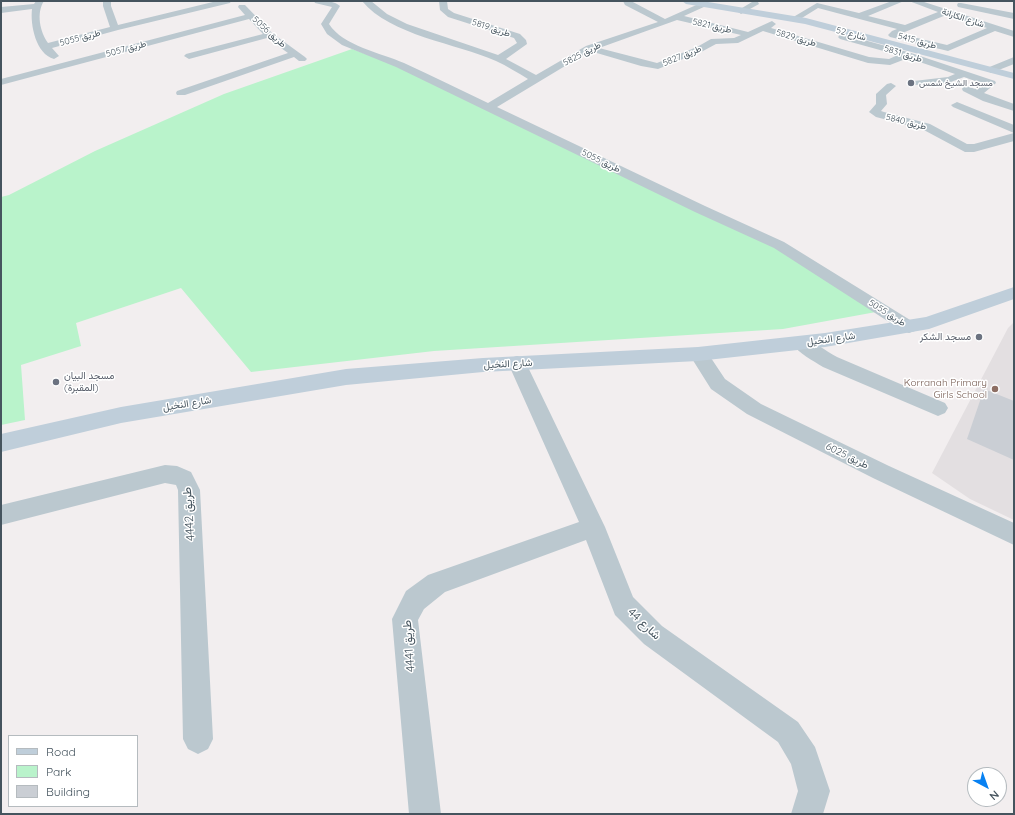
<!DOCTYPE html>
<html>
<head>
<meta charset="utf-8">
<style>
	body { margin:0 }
	#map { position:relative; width:1015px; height:815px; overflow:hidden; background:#f2eeef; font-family:Quicksand,sans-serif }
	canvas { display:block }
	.frame { position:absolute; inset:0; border:2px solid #45545e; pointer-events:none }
	.legend { position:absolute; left:8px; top:735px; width:130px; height:72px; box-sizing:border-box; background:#fff; border:1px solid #b5bbbf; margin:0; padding:5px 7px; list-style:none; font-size:12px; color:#45545e }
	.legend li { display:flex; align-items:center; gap:8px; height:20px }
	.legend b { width:20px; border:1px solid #b5bbbf }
	.north { position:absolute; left:967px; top:767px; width:40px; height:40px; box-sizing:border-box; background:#fff; border:1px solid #b5bbbf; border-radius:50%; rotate:139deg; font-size:11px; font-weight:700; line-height:16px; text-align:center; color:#45545e }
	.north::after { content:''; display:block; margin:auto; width:14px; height:18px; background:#0881f2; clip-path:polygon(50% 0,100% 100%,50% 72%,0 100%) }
</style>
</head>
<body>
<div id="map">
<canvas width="1015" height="815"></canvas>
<div class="frame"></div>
<ul class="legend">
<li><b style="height:5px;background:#bfceda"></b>Road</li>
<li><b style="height:11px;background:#b9f3cb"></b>Park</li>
<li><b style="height:11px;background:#caced4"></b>Building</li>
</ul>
<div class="north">N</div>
</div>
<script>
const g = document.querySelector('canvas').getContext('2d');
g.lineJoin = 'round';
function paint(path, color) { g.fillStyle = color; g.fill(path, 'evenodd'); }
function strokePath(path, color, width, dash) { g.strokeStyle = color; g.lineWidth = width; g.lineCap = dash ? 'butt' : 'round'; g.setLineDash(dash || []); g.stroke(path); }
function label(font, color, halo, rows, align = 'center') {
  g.font = font + ' Quicksand,Vazirmatn,sans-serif'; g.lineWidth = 3; g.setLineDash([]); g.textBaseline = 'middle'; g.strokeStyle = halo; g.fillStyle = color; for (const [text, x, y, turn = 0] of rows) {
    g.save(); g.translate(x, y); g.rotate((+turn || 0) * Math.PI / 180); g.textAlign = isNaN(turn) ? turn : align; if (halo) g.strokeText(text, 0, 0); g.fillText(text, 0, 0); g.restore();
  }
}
const education = new Path2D(`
	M1014 322V520L970 499 932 473 1008 328Z`);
const green = new Path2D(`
	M352 49 385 61 781 250 876 312 783 329 434 351 251 372 181 288 76 323 81 346 21 365 25 420 1 425V197L9 195 95 151 224 94Z`);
const building = new Path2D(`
	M984 389 1014 401V460L967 439Z`);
const street = new Path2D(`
	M36 1H44C36 13 40 32 48 43L110 27 103 6V1H111V6L118 25 217 1H231L230 3 118 30 52 48 59 56 54 59C36 54 30 25 32 9L1 13V7L34 4Z
	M314 1C323 1 333 0 340 6L329 24C343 46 381 53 404 63 433 76 460 90 488 103L528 79C518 73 507 66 496 61 456 43 391 36 362 1H371L387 14 407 24 498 55 517 43 514 38 448 17 440 10 439 1H447L448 9 454 13 520 34 526 40 527 44 506 59 536 75 586 46 658 22 625 5 623 1H631L665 19 703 2H706L707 4 706 6 684 16 748 32 772 21 776 24 771 28 869 57 889 59 898 55 840 39 838 37 840 35H846L911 53 995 81 996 83 984 93 1014 104V111L983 101 963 91 962 89 963 87 967 86 975 89 983 84 964 77 948 83 914 85 913 83 914 81 948 77 955 74 908 58 890 65 868 63 763 31 738 43 716 44 703 51 658 69 641 66 590 51 497 107 705 206 784 242 915 323 918 327 915 331 909 333 903 331 774 248 695 212 396 67 342 45 327 34 321 24 332 7 315 3ZM677 20 741 35 734 38 711 39 697 47 657 63 599 48Z
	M892 1H904L868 16 905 25 938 12 909 1H921L1014 31V37L995 31 948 51 890 37 888 35 892 31 897 29 818 8 797 21H791L790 19 817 3 859 13ZM946 15 987 28 947 45 900 34Z
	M752 2H758L759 4 741 14 737 11Z
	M958 3H961L1014 13V19L958 7 957 5Z
	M239 5H245L272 33 305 57 307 59 305 61H299L294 57 185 95H177L176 93 177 91 288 53 267 38 189 59 184 56 186 54 263 34 249 19 1 85V79L245 15 238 7Z
	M1014 57V64L991 73 986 70 987 68Z
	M891 83 896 86 886 95 887 104 881 111 884 112 930 124 967 144H974L1014 133V141L974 152H965L922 129 876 117 869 112 876 104V94L887 84Z
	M957 102 1014 125V133L953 107 951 105Z
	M801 337C813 340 825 351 837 357L945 403 948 408 945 413 938 416 931 413 823 367C812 360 799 354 792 343L795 339Z
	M698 348 705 349 725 379 761 404 889 466 1014 523V545L873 478 747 414 711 389 689 354 691 349Z
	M517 356 524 358 526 363 605 527 633 597 662 626 798 722 815 747 830 791 823 814H791L798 791 791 764 778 742 644 644 615 615 586 540 445 592 424 609 418 620 441 814H409L392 619 406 591 428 575 579 522 508 363 510 358Z
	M165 465 177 466 191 472 200 490 213 739 208 749 198 754 188 749 183 739 178 490 176 485 165 483 1 525V505Z`);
const secondary = new Path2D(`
	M682 1H702L806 18 1014 73V79L805 24 686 4Z
	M1014 287V299L929 329 825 347 698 361 483 372 346 385 121 423 1 452V434L121 407 346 369 483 358 698 347 825 333 926 317Z`);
const markers = [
	[911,83,4,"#6b7280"],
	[979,337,4,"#6b7280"],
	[56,382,4,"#6b7280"],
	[995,389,4,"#8d6e63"]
];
const farStreetnames = [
	["شارع الكارانة",963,18,18],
	["طريق 5821",712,26,13],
	["طريق 5819",491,28,18],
	["طريق 5056",269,32,42],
	["شارع 52",851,34,15],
	["طريق 5055",80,38,-15],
	["طريق 5829",796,38,16],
	["طريق 5415",917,41,15],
	["طريق 5057",126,49,-15],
	["طريق 5825",582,54,-28],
	["طريق 5831",903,54,17],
	["طريق 5827",682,56,-22],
	["طريق 5840",906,122,14],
	["طريق 5055",601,161,26],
	["طريق 5055",887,313,32]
];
const farWorshipnames = [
	["مسجد الشيخ شمس",919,83]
];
const worshipNames = [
	["مسجد الشكر",971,337],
	["مسجد البيان",64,376,"left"],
	["(المقبرة)",64,388,"left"]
];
const streetNames = [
	["شارع النخيل",831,339,-8],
	["شارع النخيل",508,364,-3],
	["شارع النخيل",187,404,-9],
	["طريق 6025",847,456,26]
];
const educationNames = [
	["Korranah Primary",987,383],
	["Girls School",987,395]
];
const nearStreetnames = [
	["طريق 4442",189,514,-94],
	["شارع 44",644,624,43],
	["طريق 4441",409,646,-94]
];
paint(education, '#e3dfe1');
paint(green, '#b9f3cb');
paint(building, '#caced4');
paint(street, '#bbc8cf');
paint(secondary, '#bfceda');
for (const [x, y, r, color] of markers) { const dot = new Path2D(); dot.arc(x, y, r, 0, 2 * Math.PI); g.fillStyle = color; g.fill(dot); strokePath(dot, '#fff', 1.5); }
label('9px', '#45545e', '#fff', farStreetnames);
label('9px', '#5b616d', '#fff', farWorshipnames, 'left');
label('10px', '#5b616d', '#fff', worshipNames, 'right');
label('10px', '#45545e', '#fff', streetNames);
label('10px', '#785e54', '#fff', educationNames, 'right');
label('12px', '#45545e', '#fff', nearStreetnames);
</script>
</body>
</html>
